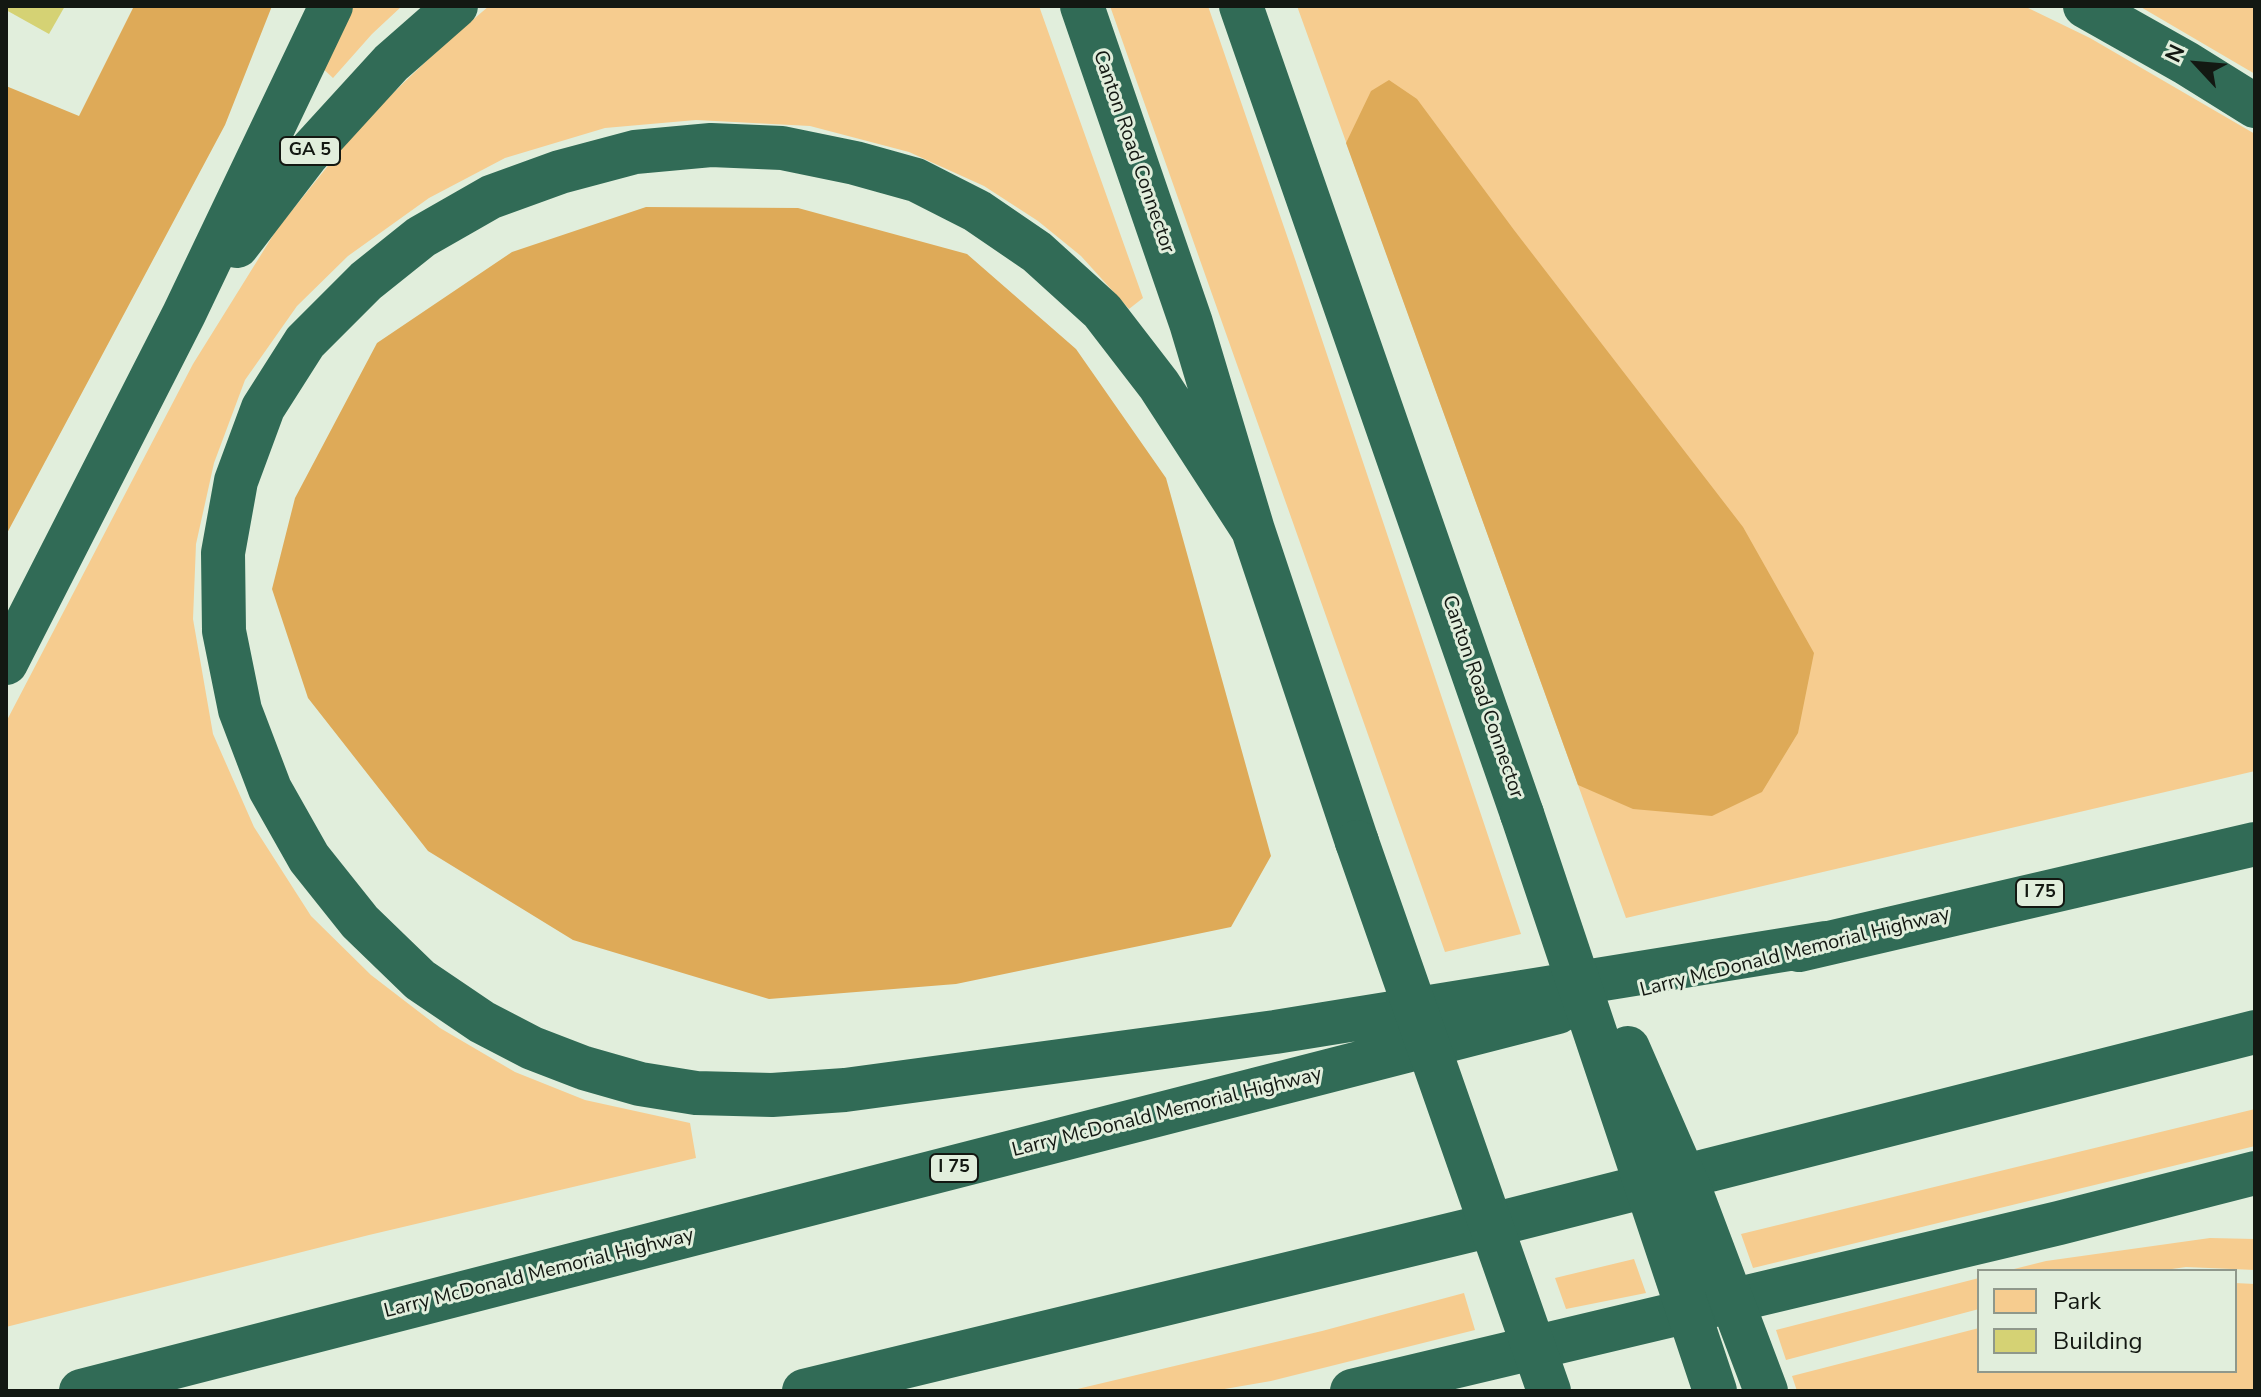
<!DOCTYPE html>
<html>
<head>
<meta charset="utf-8">
<style>
	body { margin:0 }
	#map { position:relative; width:2261px; height:1397px; overflow:hidden; background:#e1eedc; font-family:"Nunito Sans",sans-serif }
	canvas { display:block }
	.frame { position:absolute; inset:0; border:8px solid #131812; pointer-events:none }
	.legend { position:absolute; left:1977px; top:1269px; width:260px; height:104px; box-sizing:border-box; background:#e1eedc; border:2px solid #8f988b; margin:0; padding:10px 14px; list-style:none; font-size:24px; color:#131812 }
	.legend li { display:flex; align-items:center; gap:16px; height:40px }
	.legend b { width:40px; border:2px solid #8f988b }
	.north { position:absolute; left:2157px; top:24px; width:80px; height:80px; -webkit-text-stroke:6px #e1eedc; paint-order:stroke; rotate:296deg; font-size:22px; font-weight:700; line-height:32px; text-align:center; color:#131812 }
	.north::after { content:''; display:block; margin:auto; width:28px; height:36px; background:#131812; clip-path:polygon(50% 0,100% 100%,50% 72%,0 100%) }
</style>
</head>
<body>
<div id="map">
<canvas width="2261" height="1397"></canvas>
<div class="frame"></div>
<ul class="legend">
<li><b style="height:22px;background:#f6cc8f"></b>Park</li>
<li><b style="height:22px;background:#d5d274"></b>Building</li>
</ul>
<div class="north">N</div>
</div>
<script>
const g = document.querySelector('canvas').getContext('2d');
g.lineJoin = 'round';
function paint(path, color) { g.fillStyle = color; g.fill(path, 'evenodd'); }
function strokePath(path, color, width, dash) { g.strokeStyle = color; g.lineWidth = width; g.lineCap = dash ? 'butt' : 'round'; g.setLineDash(dash || []); g.stroke(path); }
function label(font, color, halo, rows, align = 'center') {
  g.font = font + ' "Nunito Sans",sans-serif'; g.lineWidth = 6; g.setLineDash([]); g.textBaseline = 'middle'; g.strokeStyle = halo; g.fillStyle = color; for (const [text, x, y, turn = 0] of rows) {
    g.save(); g.translate(x, y); g.rotate((+turn || 0) * Math.PI / 180); g.textAlign = isNaN(turn) ? turn : align; if (halo) g.strokeText(text, 0, 0); g.fillText(text, 0, 0); g.restore();
  }
}
const green = new Path2D(`
	M347 6H402L372 34 333 78 318 64Z
	M489 6H1039L1143 298 1129 309 1081 256 1038 221 984 186 909 152 810 126 696 120 605 128 505 158 429 198 348 256 297 306 245 380 214 463 196 544 193 619 213 734 254 827 311 916 371 975 440 1028 515 1072 585 1100 690 1123 696 1158 369 1235 6 1327V722L193 364 277 229 365 120 441 47Z
	M1110 6H1208L1296 262 1521 934 1445 952Z
	M1297 6H2024L2090 38 2255 134V771L1626 918Z
	M2139 6H2255V74Z
	M2255 1109V1146L1753 1268 1741 1234Z
	M2210 1238 2255 1239V1270L2186 1267 2158 1271H2006L2046 1261Z
	M1634 1259 1646 1293 1566 1309 1555 1278Z
	M1979 1278V1309L1786 1360 1776 1330Z
	M2235 1283 2255 1284V1390L2252 1391H1797L1792 1376 1979 1328V1371H2235Z
	M1464 1293 1475 1330 1271 1381 1213 1391H1069L1322 1331Z`);
const forest = new Path2D(`
	M134 6H272L225 125 6 535V86L79 116Z
	M1389 80 1417 99 1514 230 1743 527 1814 653 1798 733 1762 792 1712 816 1633 809 1578 785 1346 143 1371 91Z
	M646 207 798 208 967 254 1076 349 1166 478 1271 856 1231 927 956 984 769 999 573 940 428 851 308 698 272 589 295 498 377 343 512 252Z`);
const building = new Path2D(`
	M6 6H65L49 34 6 10Z`);
const highway = new Path2D(`
	M1082 6 1191 323 1253 530 1357 842
	M1241 6 1522 814
	M2085 6 2186 63 2255 106
	M237 246 306 156 391 63 456 6
	M1253 530 1159 385 1102 311 1037 252 977 211 916 180 855 163 782 148 711 145 635 152 560 172 491 197 421 237 366 281 305 342 263 408 236 481 223 553 224 631 240 710 270 789 309 858 360 922 420 980 482 1022 532 1048 584 1068 640 1084 696 1093 772 1095 845 1090 1275 1032 1826 943
	M6 663 184 314 331 6
	M1799 950 2255 844
	M81 1391 1558 1012
	M804 1391 1508 1221 2255 1032
	M1352 1391 2059 1223 2255 1173`);
const highwayBridge = new Path2D(`
	M1522 814 1715 1391
	M1357 842 1549 1391
	M1628 1048 1692 1195 1766 1391`);
const shields = [
	[310,151,60],
	[2040,893,48],
	[954,1168,48]
];
const shieldNames = [
	["GA 5",310,151],
	["I 75",2040,893],
	["I 75",954,1168]
];
const streetNames = [
	["Canton Road Connector",1133,152,71],
	["Canton Road Connector",1482,697,71],
	["Larry McDonald Memorial Highway",1795,953,-14],
	["Larry McDonald Memorial Highway",1167,1113,-14],
	["Larry McDonald Memorial Highway",539,1274,-14]
];
paint(green, '#f6cc8f');
paint(forest, '#deaa58');
paint(building, '#d5d274');
strokePath(highway, '#316b56', 44);
strokePath(highwayBridge, '#316b56', 44);
for (const [x, y, w] of shields) { const box = new Path2D(); box.roundRect(x - w / 2, y - 14, w, 28, 6); g.fillStyle = '#e1eedc'; g.fill(box); strokePath(box, '#131812', 2); }
label('bold 18px', '#131812', null, shieldNames);
label('20px', '#131812', '#e1eedc', streetNames);
</script>
</body>
</html>
